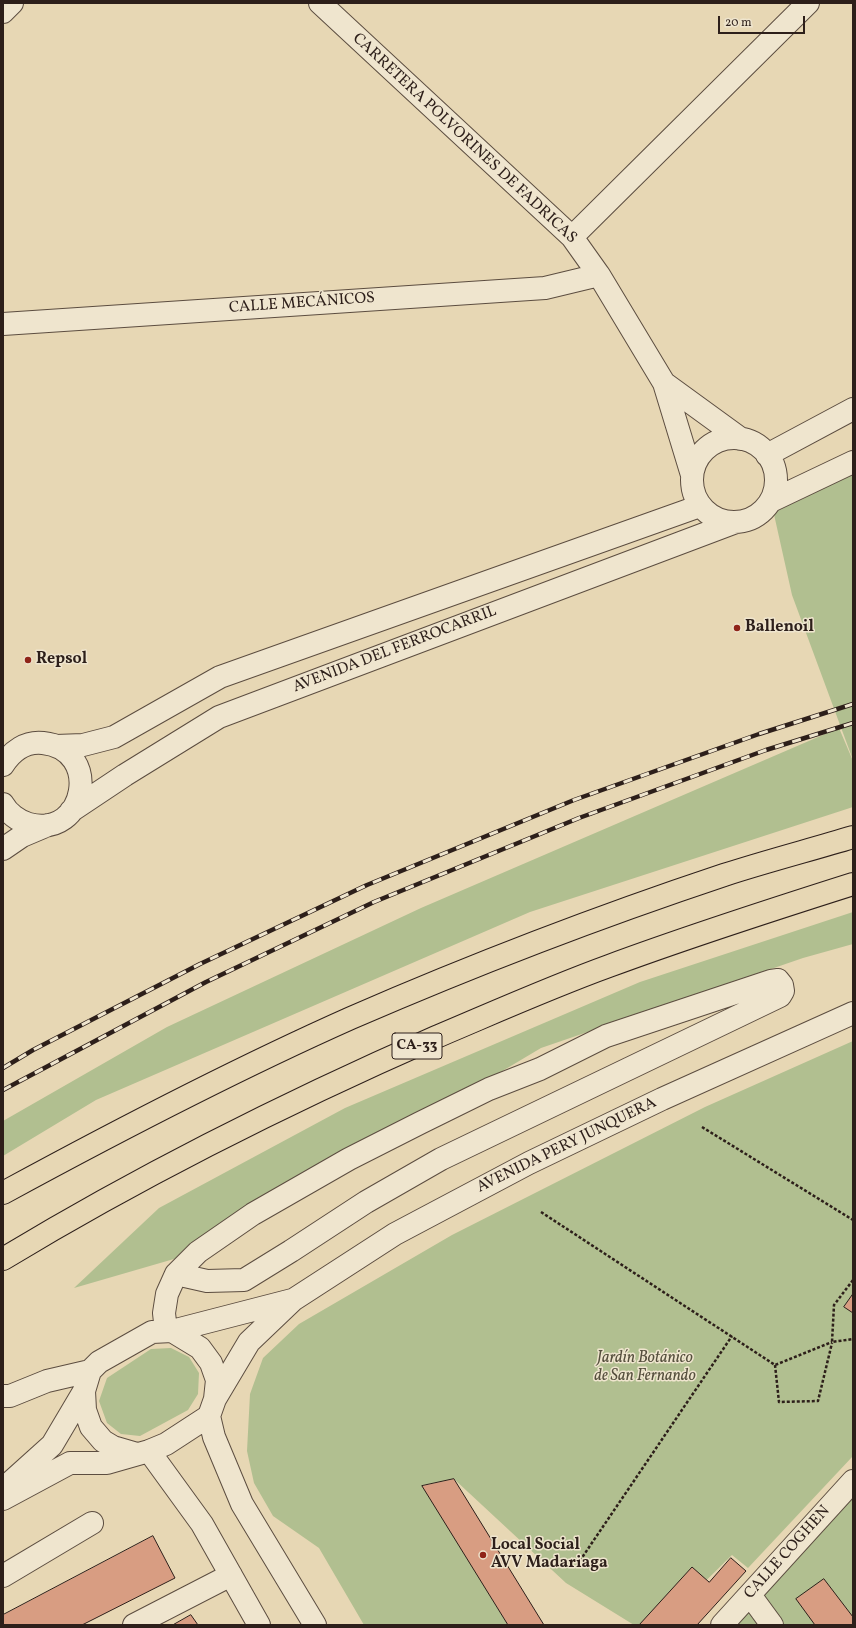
<!DOCTYPE html>
<html>
<head>
<meta charset="utf-8">
<style>
	body { margin:0 }
	#map { position:relative; width:856px; height:1628px; overflow:hidden; background:#e7d7b4; font-family:Vollkorn,serif }
	canvas { display:block }
	.frame { position:absolute; inset:0; border:4px solid #2d1f1a; pointer-events:none }
	.scale { position:absolute; left:718px; top:16px; width:87px; height:18px; box-sizing:border-box; border:2px solid #2d1f1a; border-top:0; padding-left:5px; font-size:12px; line-height:14px; white-space:nowrap; color:#2d1f1a; -webkit-text-stroke:3px #efe5ce; paint-order:stroke }
</style>
</head>
<body>
<div id="map">
<canvas width="856" height="1628"></canvas>
<div class="frame"></div>
<div class="scale">20 m</div>
</div>
<script>
const g = document.querySelector('canvas').getContext('2d');
g.lineJoin = 'round';
function paint(path, color) { g.fillStyle = color; g.fill(path, 'evenodd'); }
function strokePath(path, color, width, dash) { g.strokeStyle = color; g.lineWidth = width; g.lineCap = dash ? 'butt' : 'round'; g.setLineDash(dash || []); g.stroke(path); }
function label(font, color, halo, rows, align = 'center') {
  g.font = font + ' Vollkorn,serif'; g.lineWidth = 3; g.setLineDash([]); g.textBaseline = 'middle'; g.strokeStyle = halo; g.fillStyle = color; for (const [text, x, y, turn = 0] of rows) {
    g.save(); g.translate(x, y); g.rotate((+turn || 0) * Math.PI / 180); g.textAlign = isNaN(turn) ? turn : align; if (halo) g.strokeText(text, 0, 0); g.fillText(text, 0, 0); g.restore();
  }
}
const green = new Path2D(`
	M853 475V760L792 595 771 501Z
	M839 728 853 761V807L530 912 96 1100 3 1156V1121L167 1027 421 908Z
	M853 912V944L803 958 541 1048 198 1252 74 1288 159 1208 345 1108 640 982Z
	M853 1041V1456L748 1568 732 1555 661 1625H634L566 1583 454 1479 423 1485 508 1625H364L319 1548 273 1516 254 1483 247 1451 250 1394 263 1358 299 1324 452 1235 705 1107Z
	M171 1348 189 1357 199 1373 198 1394 188 1410 140 1436 121 1434 107 1423 99 1401 107 1378 151 1349Z
	M853 1498V1625H729Z`);
const building = new Path2D(`
	M853 1294V1313L844 1307Z
	M454 1479 544 1625H508L422 1486Z
	M153 1536 175 1578 82 1625H3V1615Z
	M731 1558 746 1571 697 1625H639L692 1567 709 1582Z
	M824 1579 853 1617V1625H815L796 1599Z
	M191 1615 198 1625H173Z`);
const path = new Path2D(`
	M702 1127 853 1220
	M541 1212 775 1365 832 1342
	M853 1280 834 1305 832 1342 853 1339
	M775 1365 779 1402 818 1401 832 1343
	M577 1565 732 1336`);
const minor = new Path2D(`
	M320 3 572 237 599 275 664 383 692 475
	M3 12 12 3
	M572 237 808 3
	M3 324 545 288 599 275
	M664 383 741 439
	M692 480a42 42 0 1 1 84 0a42 42 0 1 1-84 0Z
	M767 455 853 409
	M771 501 853 462
	M56 746 83 745 114 737 220 677 700 506
	M3 765C12 751 26 741 43 743 102 749 87 839 29 824 18 821 8 813 3 804
	M71 811 125 775 219 717 736 522
	M3 849 22 836 48 825
	M166 1331 164 1313 167 1294 176 1274 198 1252 253 1214 349 1159 420 1123 489 1089 540 1069 606 1036 771 981 778 980 782 985 783 991 780 996 441 1159 366 1202 291 1251 244 1280 207 1281 176 1274
	M172 1331 292 1300
	M3 1396H10L47 1381 90 1371
	M215 1399 249 1342 293 1300 395 1234 529 1163 662 1099 853 1013
	M209 1416 214 1437 242 1504 315 1625
	M149 1451 202 1524 259 1625
	M3 1489 52 1445 84 1391
	M3 1499 70 1463H107L149 1451 166 1444 209 1416 215 1399 217 1380 211 1363 200 1348 172 1331 152 1332 99 1362 90 1371 84 1391 85 1410 91 1427 103 1441 113 1447 137 1454
	M3 1576 92 1523
	M750 1595 772 1625
	M134 1625 231 1575
	M722 1625 853 1481`);
const highway = new Path2D(`
	M3 1193C117 1131 232 1071 351 1018 473 965 598 917 724 875 767 861 810 850 853 837
	M3 1259C142 1175 288 1102 436 1037 493 1013 551 987 609 966 690 936 771 910 853 884`);
const rail = new Path2D(`
	M3 1068 33 1050 200 964 367 885 574 800 759 734 853 704
	M3 1090 206 982 374 902 579 818 766 750 853 723`);
const markers = [
	[737,628,4,"#8f2418"],
	[28,660,4,"#8f2418"],
	[483,1555,4,"#8f2418"]
];
const shields = [
	[417,1046,50]
];
const shieldNames = [
	["CA-33",417,1046]
];
const streetNames = [
	["CARRETERA POLVORINES DE FADRICAS",464,139,43],
	["CALLE MECÁNICOS",302,304,-4],
	["AVENIDA DEL FERROCARRIL",395,650,-21],
	["AVENIDA PERY JUNQUERA",567,1146,-26],
	["CALLE COGHEN",788,1553,-48]
];
const poiNames = [
	["Ballenoil",745,628],
	["Repsol",36,660],
	["Local Social",491,1546],
	["AVV Madariaga",491,1564]
];
const parkNames = [
	["Jardín Botánico",645,1359],
	["de San Fernando",645,1377]
];
paint(green, '#b1bf90');
paint(building, '#d89d82');
strokePath(building, '#2d1f1a', 1);
strokePath(minor, '#5c4d40', 24);
strokePath(highway, '#2d1f1a', 24);
strokePath(path, '#2d1f1a', 2.5, [3, 2]);
strokePath(minor, '#efe5ce', 22);
strokePath(highway, '#e7d7b4', 22);
strokePath(rail, '#2d1f1a', 4.5);
strokePath(rail, '#efe5ce', 3, [9]);
for (const [x, y, r, color] of markers) { const dot = new Path2D(); dot.arc(x, y, r, 0, 2 * Math.PI); g.fillStyle = color; g.fill(dot); strokePath(dot, '#efe5ce', 1.5); }
for (const [x, y, w] of shields) { const box = new Path2D(); box.roundRect(x - w / 2, y - 13, w, 26, 3); g.fillStyle = '#efe5ce'; g.fill(box); strokePath(box, '#2d1f1a', 1); }
label('bold 15px', '#2d1f1a', null, shieldNames);
label('16px', '#2d1f1a', '#efe5ce', streetNames);
label('bold 16px', '#2d1f1a', '#efe5ce', poiNames, 'left');
label('italic 16px', '#554f3d', '#efe5ce', parkNames);
</script>
</body>
</html>
